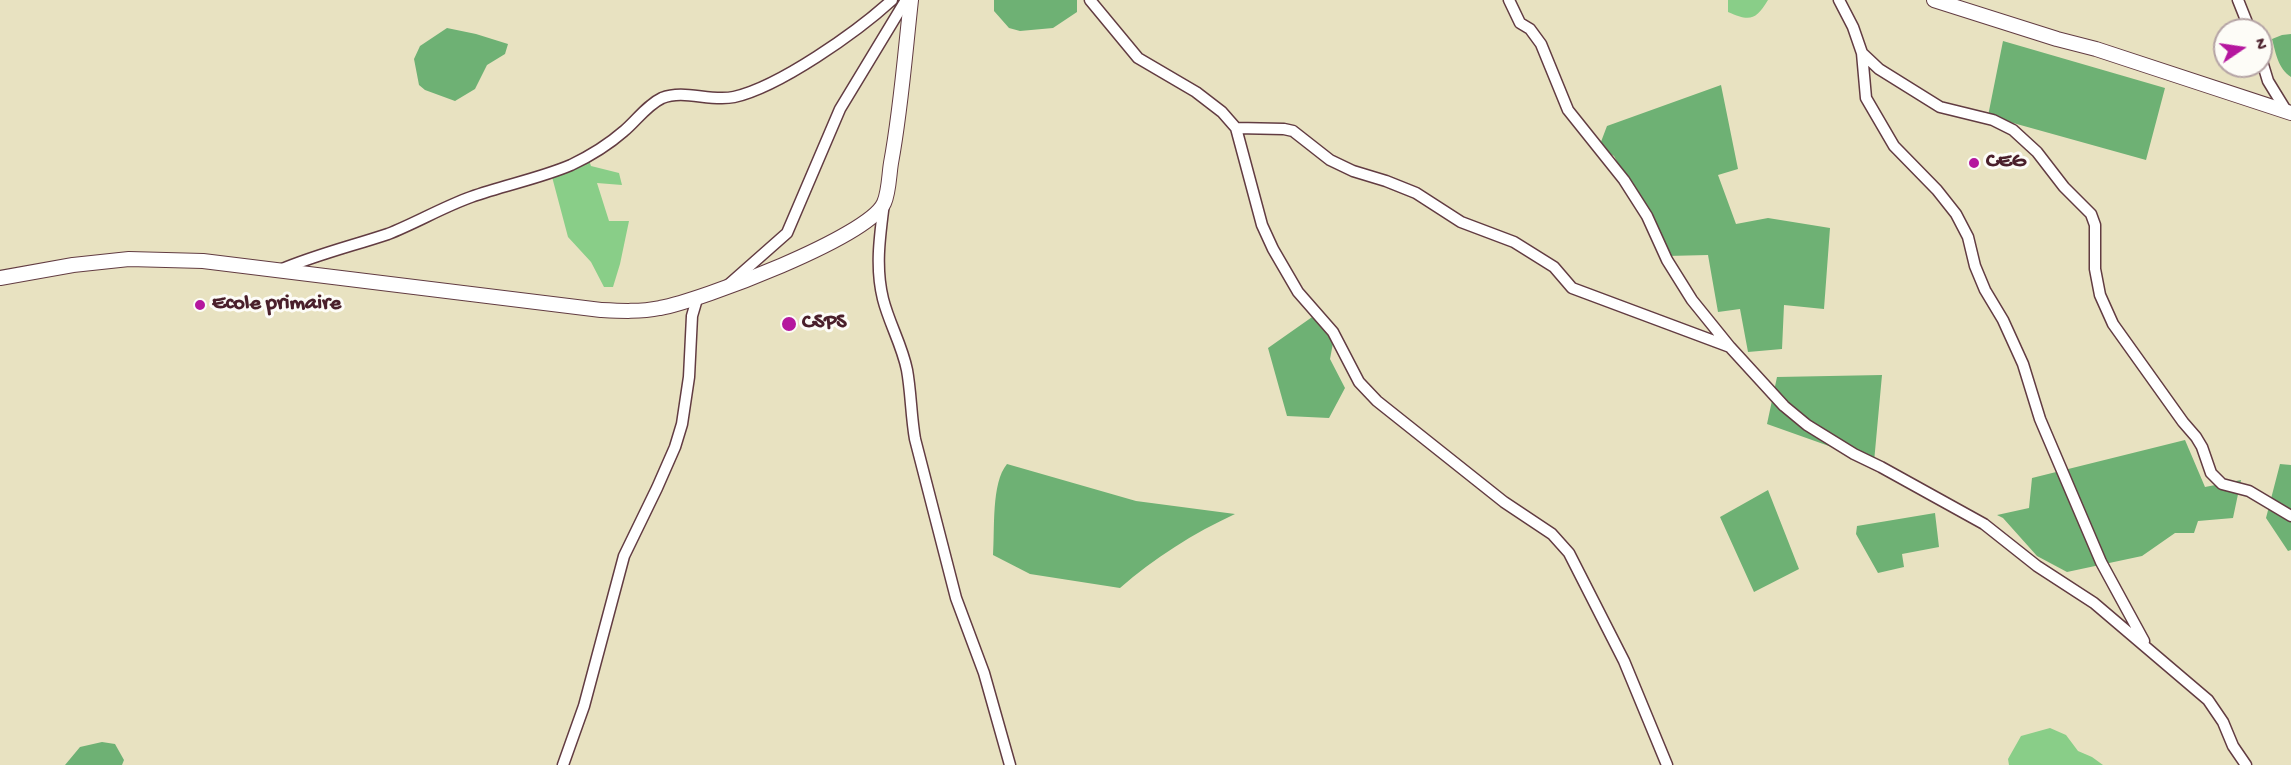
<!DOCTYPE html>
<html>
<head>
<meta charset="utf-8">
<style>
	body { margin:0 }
	#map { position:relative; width:2291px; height:765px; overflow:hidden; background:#e8e2c1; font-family:"Gochi Hand",sans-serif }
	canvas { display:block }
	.north { position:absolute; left:2213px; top:18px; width:60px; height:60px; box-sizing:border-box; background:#fdfcf7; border:2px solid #b5a4a5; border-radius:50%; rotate:77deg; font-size:16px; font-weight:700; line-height:24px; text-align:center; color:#4a1f2b }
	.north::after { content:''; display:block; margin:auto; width:21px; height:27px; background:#b5179e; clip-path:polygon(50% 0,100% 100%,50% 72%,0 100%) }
</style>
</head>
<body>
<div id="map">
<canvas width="2291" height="765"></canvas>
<div class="north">N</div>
</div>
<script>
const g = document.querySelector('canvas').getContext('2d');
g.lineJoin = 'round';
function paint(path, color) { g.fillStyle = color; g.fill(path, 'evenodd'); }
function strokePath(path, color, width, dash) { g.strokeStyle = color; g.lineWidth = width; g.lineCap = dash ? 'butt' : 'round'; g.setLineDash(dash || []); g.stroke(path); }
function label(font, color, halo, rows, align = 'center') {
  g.font = font + ' "Gochi Hand",sans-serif'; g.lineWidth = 6; g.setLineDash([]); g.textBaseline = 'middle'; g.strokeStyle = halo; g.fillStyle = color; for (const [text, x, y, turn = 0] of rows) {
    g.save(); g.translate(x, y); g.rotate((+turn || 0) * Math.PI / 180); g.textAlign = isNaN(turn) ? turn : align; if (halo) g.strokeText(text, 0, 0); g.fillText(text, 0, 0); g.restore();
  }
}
const green = new Path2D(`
	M1728 0H1768C1756 20 1750 22 1728 12Z
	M588 157 591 166 619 173 622 185 597 183 609 221H629L620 264 613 287H604L591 262 568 237 551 173Z
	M2050 728 2066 735 2078 751 2092 757 2103 765H2009L2008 759 2021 736Z`);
const forest = new Path2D(`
	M994 0H1077V12L1053 28 1020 31 1009 28 994 11Z
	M447 28 476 34 508 44 505 54 487 65 475 89 455 101 425 90 419 85 414 59 420 46Z
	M2291 34V77C2278 68 2276 54 2272 39L2282 35Z
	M2003 41 2165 88 2146 160 1988 116Z
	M1721 85 1738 169 1718 175 1736 224 1768 218 1830 228 1824 309 1784 305 1782 349 1748 352 1740 309 1718 312 1708 255 1667 256 1614 156 1599 147 1607 126Z
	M1315 315 1329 332 1333 343 1330 359 1345 388 1329 418 1287 416 1268 348Z
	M1882 375 1874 462 1767 424 1777 377Z
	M2185 440 2205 487 2241 480 2233 518 2198 521 2194 533H2175L2142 556 2067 572 2037 556 2003 518 1997 515 2029 508 2032 478Z
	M1007 464 1136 501 1235 514C1194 533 1154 558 1120 588L1030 574 993 555C995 530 991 483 1007 464Z
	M2280 464 2291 465V550L2288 551 2266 518Z
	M1768 490 1799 569 1754 592 1720 517Z
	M1935 513 1939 547 1902 554 1904 567 1878 573 1856 534 1857 526Z
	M102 742 115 744 124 760 122 765H65L80 747Z`);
const minor = new Path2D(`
	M1090 0 1138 58 1196 92 1222 112 1236 128 1262 225 1273 249 1298 292 1333 332 1359 382 1377 401 1504 502 1552 534 1569 553 1624 661 1667 765
	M1509 0 1520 23 1530 29 1541 44 1568 110 1624 180 1647 216 1667 260 1692 300 1730 347
	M1839 0 1853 27 1862 53 1866 98 1894 146 1937 190 1956 214 1968 237 1975 266 1985 290 2003 320 2023 364 2040 419 2101 562 2144 641
	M2238 0 2250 30
	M1862 53 1879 69 1940 107 1993 120 2013 130 2037 152 2064 187 2091 214 2095 225V269L2100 295 2113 324 2183 422 2196 437 2202 447 2211 473 2222 484 2249 491 2291 516
	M2261 58 2268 81 2287 112
	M1236 128 1284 129 1293 131 1330 160 1353 171 1386 181 1416 193 1461 222 1514 242 1554 267 1572 288 1730 347 1784 406 1807 425 1854 454 1881 467 1984 524 2037 566 2094 603 2208 700 2223 722 2233 746 2246 765
	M884 203C880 235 875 267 883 299 889 323 902 345 907 370 911 392 911 416 915 439L956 598 984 673 1010 765
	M280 270C315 255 352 246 388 234 416 223 443 207 471 197 504 185 538 179 571 165 590 156 608 145 624 131 636 121 647 105 662 98 684 89 710 102 734 97 779 87 857 32 892 0
	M727 286 787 233 840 109 906 0
	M563 765 584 706 624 556 657 488 675 447 682 424 689 377 692 316 697 299`);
const tertiary = new Path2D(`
	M1934 0 2057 39 2096 49 2291 113
	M0 278 73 265 129 259 203 261 601 310C621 311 640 312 660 308 700 301 869 237 884 203 889 192 889 175 891 163 901 109 905 54 911 0`);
const markers = [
	[1974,163,6,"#b5179e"],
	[200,305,6,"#b5179e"],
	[789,324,8,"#b5179e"]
];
const poiNames = [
	["CEG",1986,163],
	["Ecole primaire",212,305],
	["CSPS",802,324]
];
paint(green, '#89ce88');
paint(forest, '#6eb174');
strokePath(minor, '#623c42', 13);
strokePath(tertiary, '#623c42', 16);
strokePath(minor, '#fff', 10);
strokePath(tertiary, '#fff', 14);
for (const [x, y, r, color] of markers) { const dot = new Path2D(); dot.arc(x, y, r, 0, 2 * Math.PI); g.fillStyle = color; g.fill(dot); strokePath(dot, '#fdfcf7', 2); }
label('bold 22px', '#4a1f2b', '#fdfcf7', poiNames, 'left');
</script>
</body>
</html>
